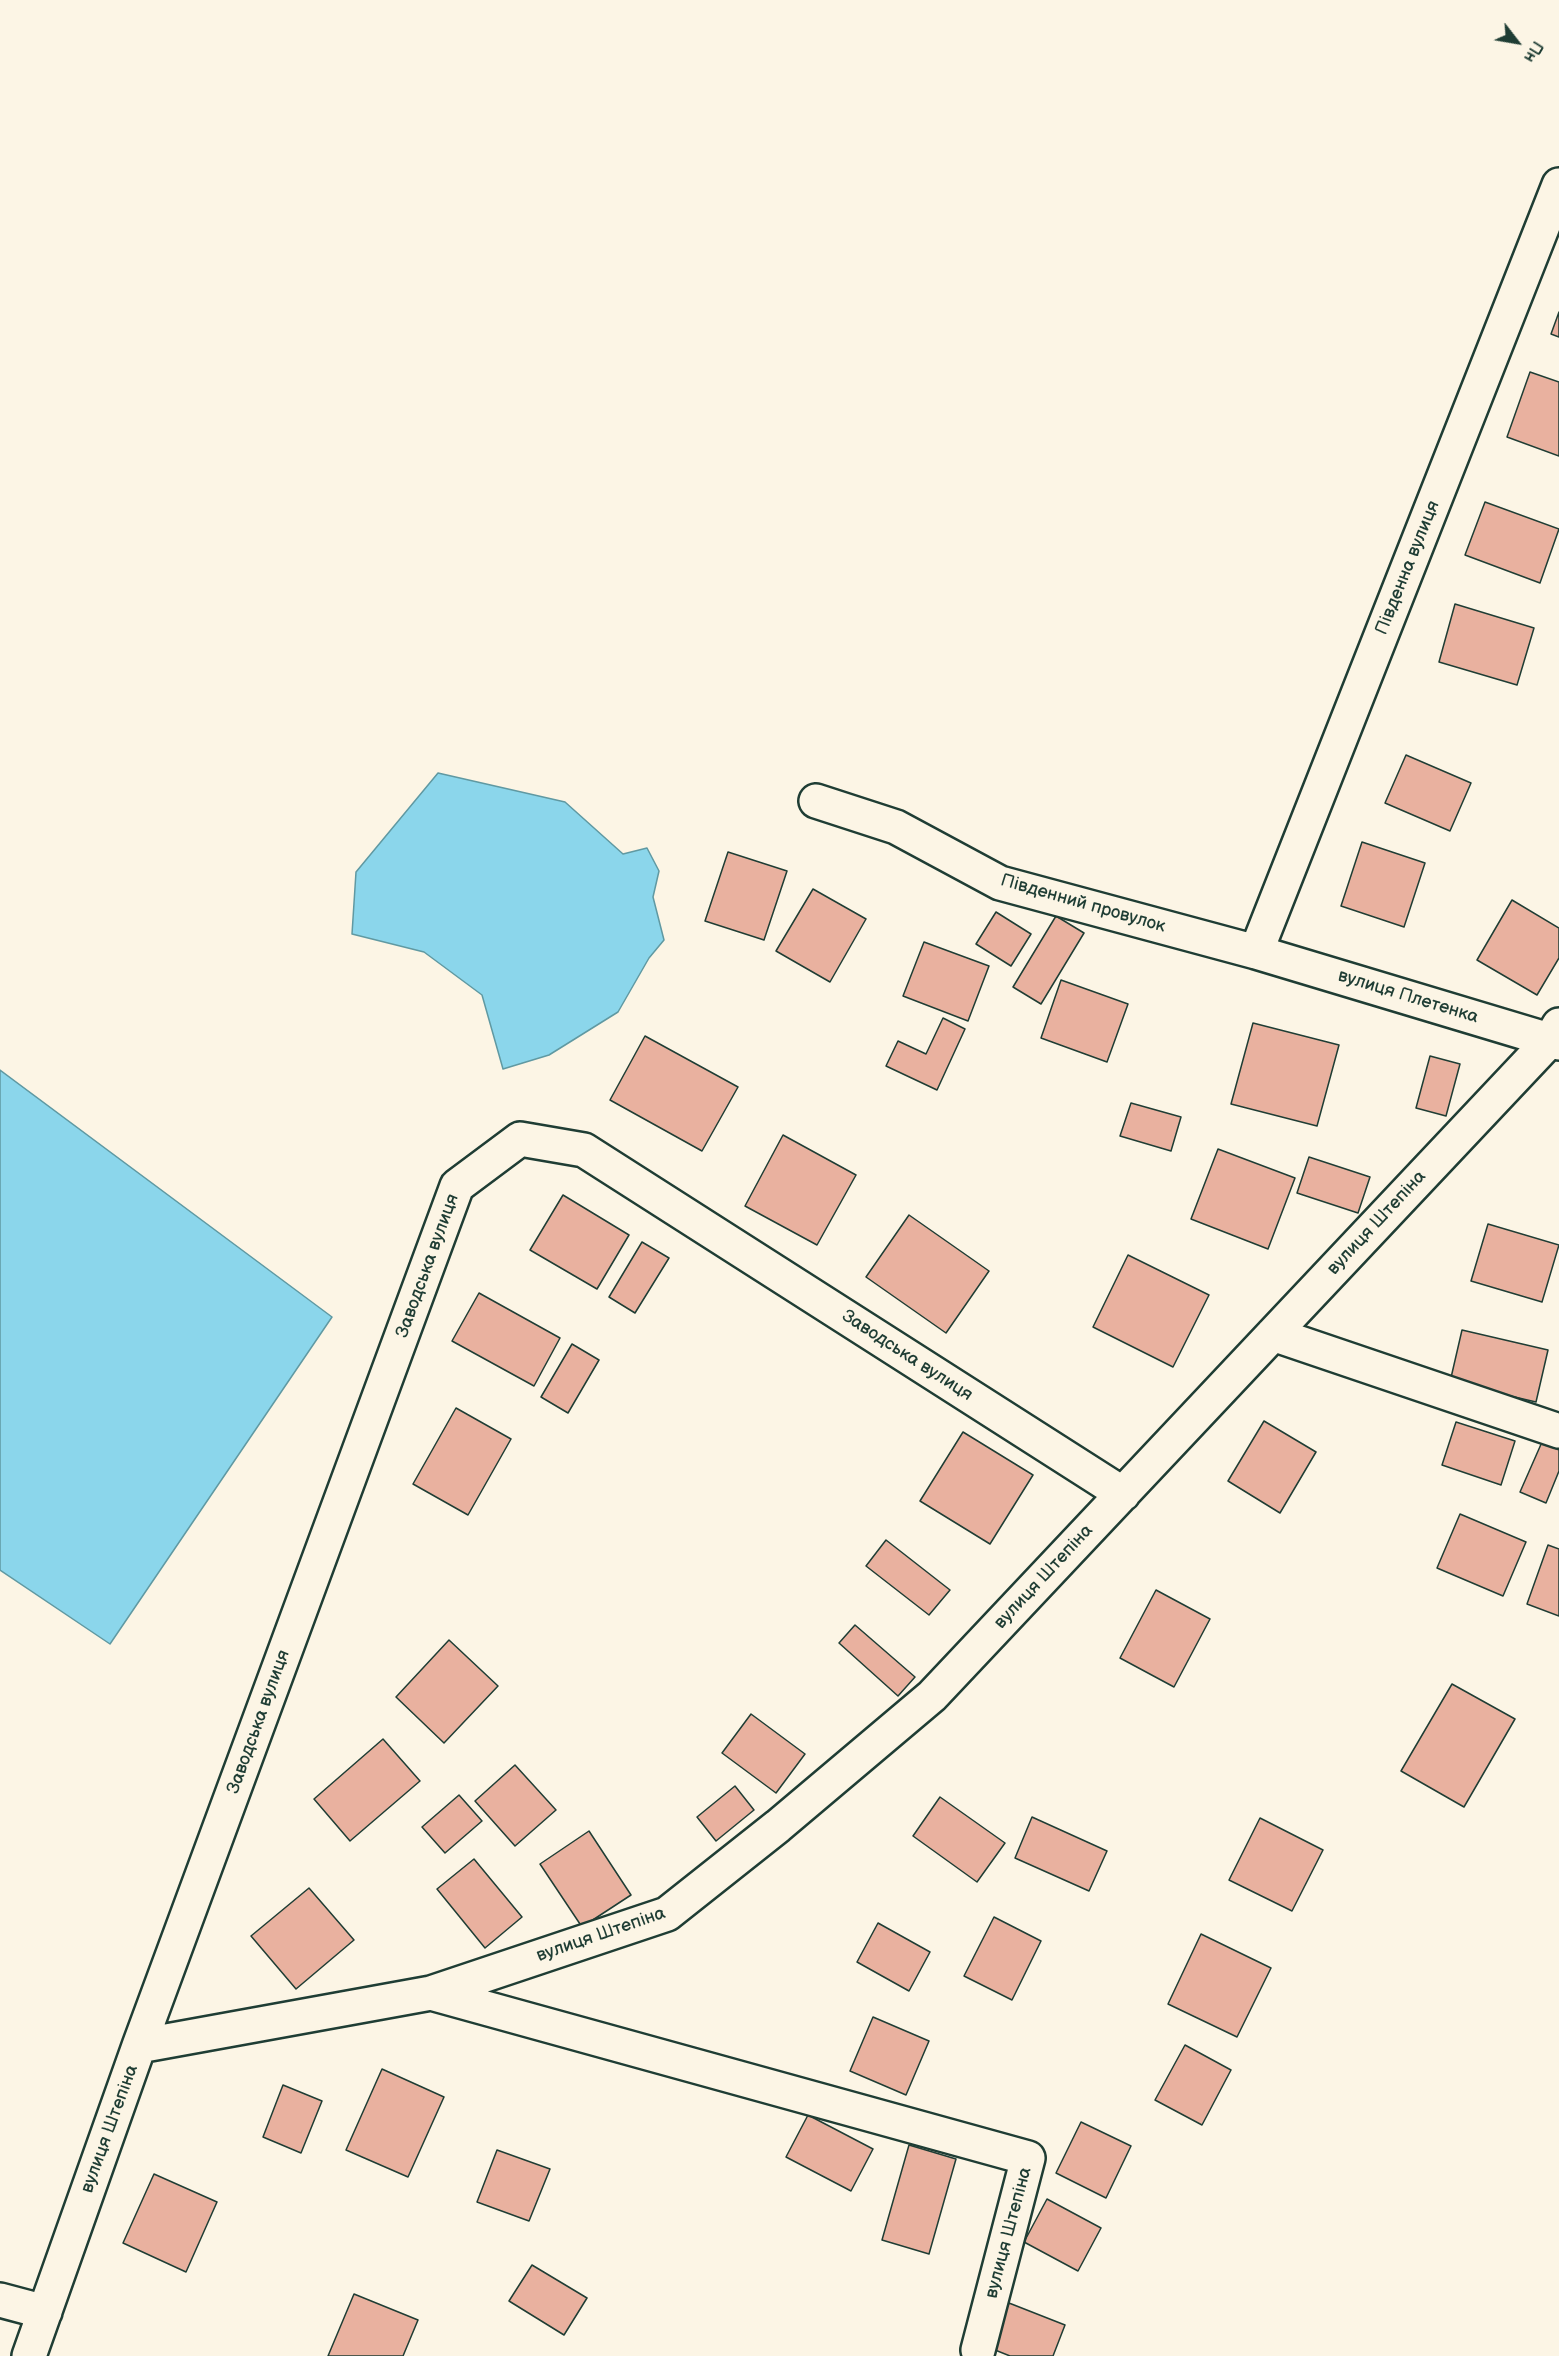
<!DOCTYPE html>
<html>
<head>
<meta charset="utf-8">
<style>
	body { margin:0 }
	#map { position:relative; width:1559px; height:2356px; overflow:hidden; background:#fcf5e5; font-family:"Balsamiq Sans",sans-serif }
	canvas { display:block }
	.north { position:absolute; left:1487px; top:12px; width:60px; height:60px; -webkit-text-stroke:4px #fcf5e5; paint-order:stroke; rotate:121deg; font-size:16px; font-weight:700; line-height:24px; text-align:center; color:#1f3d34 }
	.north::after { content:''; display:block; margin:auto; width:21px; height:27px; background:#1f3d34; clip-path:polygon(50% 0,100% 100%,50% 72%,0 100%) }
</style>
</head>
<body>
<div id="map">
<canvas width="1559" height="2356"></canvas>
<div class="north">Пн</div>
</div>
<script>
const g = document.querySelector('canvas').getContext('2d');
g.lineJoin = 'round';
function paint(path, color) { g.fillStyle = color; g.fill(path, 'evenodd'); }
function strokePath(path, color, width, dash) { g.strokeStyle = color; g.lineWidth = width; g.lineCap = dash ? 'butt' : 'round'; g.setLineDash(dash || []); g.stroke(path); }
function label(font, color, halo, rows, align = 'center') {
  g.font = font + ' "Balsamiq Sans",sans-serif'; g.lineWidth = 4.5; g.setLineDash([]); g.textBaseline = 'middle'; g.strokeStyle = halo; g.fillStyle = color; for (const [text, x, y, turn = 0] of rows) {
    g.save(); g.translate(x, y); g.rotate((+turn || 0) * Math.PI / 180); g.textAlign = isNaN(turn) ? turn : align; if (halo) g.strokeText(text, 0, 0); g.fillText(text, 0, 0); g.restore();
  }
}
const water = new Path2D(`
	M438 773 565 802 623 854 647 848 659 871 653 897 664 940 649 958 618 1012 549 1055 503 1069 482 995 424 952 352 934 356 872Z
	M0 1070 332 1317 110 1644 0 1570Z`);
const building = new Path2D(`
	M1559 312V337L1551 334Z
	M1530 372 1559 382V456L1507 437Z
	M1485 502 1559 529 1540 583 1465 555Z
	M1455 604 1534 628 1517 685 1439 662Z
	M1406 755 1471 783 1450 831 1385 803Z
	M1362 842 1425 863 1404 927 1341 906Z
	M728 852 787 871 764 940 705 921Z
	M813 889 866 919 830 982 776 951Z
	M1512 900 1559 928V958L1537 995 1477 960Z
	M996 912 1031 934 1011 966 976 944Z
	M1056 916 1084 933 1041 1004 1013 987Z
	M924 942 989 966 968 1021 903 996Z
	M1061 980 1128 1004 1107 1062 1041 1038Z
	M943 1018 965 1029 937 1090 886 1066 898 1041 926 1054Z
	M1253 1023 1339 1045 1317 1126 1231 1104Z
	M645 1036 738 1087 702 1151 610 1100Z
	M1430 1056 1460 1064 1446 1116 1416 1108Z
	M1131 1103 1181 1117 1171 1151 1120 1136Z
	M783 1135 856 1175 817 1245 745 1206Z
	M1218 1149 1295 1178 1268 1249 1191 1219Z
	M1309 1157 1370 1177 1358 1213 1297 1193Z
	M563 1195 629 1235 597 1289 530 1250Z
	M909 1215 989 1271 946 1333 866 1277Z
	M1488 1224 1559 1245 1542 1302 1471 1281Z
	M642 1242 669 1258 635 1313 609 1297Z
	M1128 1255 1209 1295 1173 1367 1093 1327Z
	M479 1293 560 1338 534 1386 452 1341Z
	M1462 1330 1548 1350 1536 1402 1450 1382Z
	M572 1344 599 1360 568 1413 541 1397Z
	M456 1408 511 1439 468 1515 413 1484Z
	M1264 1421 1316 1452 1280 1513 1228 1481Z
	M1456 1422 1515 1441 1501 1485 1442 1465Z
	M963 1432 1033 1475 990 1544 920 1501Z
	M1542 1442 1559 1450V1471L1546 1503 1520 1492Z
	M1460 1514 1526 1542 1503 1596 1437 1568Z
	M886 1540 950 1590 929 1615 866 1566Z
	M1548 1545 1559 1549V1616L1527 1604Z
	M1156 1590 1210 1619 1174 1687 1120 1658Z
	M855 1625 915 1677 898 1696 839 1643Z
	M449 1640 498 1686 444 1743 396 1697Z
	M1452 1684 1515 1719 1464 1807 1401 1771Z
	M751 1714 805 1754 776 1793 722 1753Z
	M383 1739 420 1781 350 1841 314 1799Z
	M515 1765 556 1810 515 1846 475 1801Z
	M735 1786 754 1810 716 1841 697 1817Z
	M459 1795 482 1821 445 1853 422 1827Z
	M940 1797 1005 1843 977 1882 913 1836Z
	M1032 1817 1107 1851 1089 1891 1015 1858Z
	M1260 1818 1323 1850 1292 1911 1229 1880Z
	M589 1831 631 1895 582 1927 540 1864Z
	M474 1859 522 1917 485 1948 437 1889Z
	M309 1888 354 1940 296 1989 251 1936Z
	M994 1917 1041 1941 1012 2000 964 1976Z
	M878 1923 930 1952 909 1991 857 1962Z
	M1201 1934 1271 1968 1237 2037 1168 2004Z
	M873 2017 929 2041 906 2095 850 2071Z
	M1185 2045 1231 2070 1202 2125 1155 2100Z
	M382 2069 444 2097 408 2177 346 2150Z
	M283 2085 322 2101 301 2153 263 2137Z
	M808 2115 873 2149 851 2191 786 2157Z
	M1081 2122 1131 2146 1106 2198 1056 2173Z
	M909 2145 956 2159 929 2254 882 2240Z
	M497 2150 550 2169 529 2221 477 2202Z
	M154 2174 217 2202 186 2272 123 2243Z
	M1047 2199 1101 2228 1078 2271 1024 2242Z
	M532 2265 587 2298 564 2335 509 2301Z
	M354 2294 418 2320 403 2356H328Z
	M1009 2303 1065 2325 1053 2356H1010L990 2348Z`);
const minor = new Path2D(`
	M816 801 896 827 1000 883 1256 952 1559 1043
	M1256 952 1559 185
	M1273 1334 1559 1431
	M431 1993 1028 2158 978 2350
	M139 2046 457 1186 520 1139 584 1150 1123 1494
	M0 2300 45 2312
	M29 2356 139 2046 431 1993 667 1914 778 1826 932 1696 1550 1040 1559 1025`);
const streetNames = [
	["Південна вулиця",1408,568,-68],
	["Південний провулок",1083,904,16],
	["вулиця Плетенка",1408,997,17],
	["вулиця Штепіна",1377,1223,-47],
	["Заводська вулиця",428,1266,-70],
	["Заводська вулиця",907,1356,33],
	["вулиця Штепіна",1044,1577,-47],
	["Заводська вулиця",259,1722,-70],
	["вулиця Штепіна",601,1935,-19],
	["вулиця Штепіна",110,2129,-70],
	["вулиця Штепіна",1009,2233,-75]
];
paint(water, '#8bd6eb');
strokePath(water, '#6099a2', 1.5);
paint(building, '#e9b19f');
strokePath(building, '#1f3d34', 1.5);
strokePath(minor, '#1f3d34', 38);
strokePath(minor, '#fcf5e5', 33);
label('18px', '#1f3d34', '#fcf5e5', streetNames);
</script>
</body>
</html>
